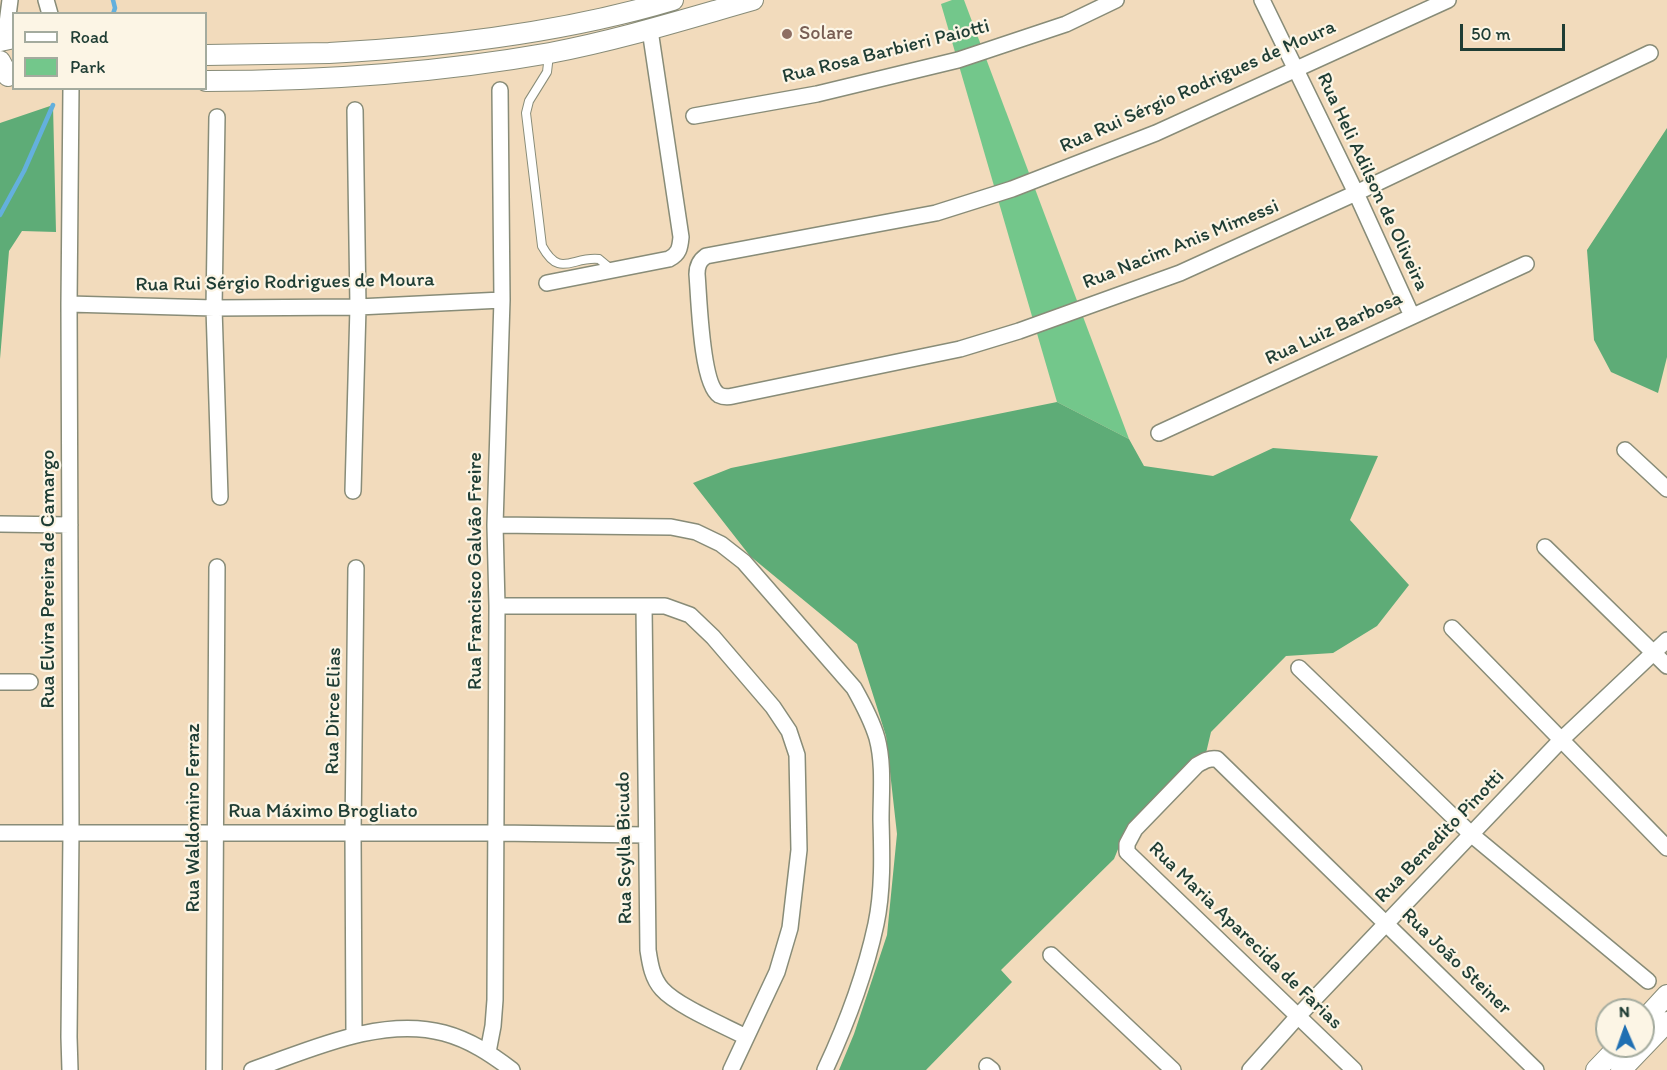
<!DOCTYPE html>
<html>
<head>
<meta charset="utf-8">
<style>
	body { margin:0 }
	#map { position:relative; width:1667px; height:1070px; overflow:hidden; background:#f2dbbc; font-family:Itim,sans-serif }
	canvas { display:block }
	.legend { position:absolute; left:12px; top:12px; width:195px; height:78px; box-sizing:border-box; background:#fcf5e5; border:2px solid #a4ab9e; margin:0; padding:8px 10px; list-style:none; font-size:18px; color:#1f3d34 }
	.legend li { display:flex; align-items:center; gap:12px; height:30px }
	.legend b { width:30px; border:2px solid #a4ab9e }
	.north { position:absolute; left:1595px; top:998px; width:60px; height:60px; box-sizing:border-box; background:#fcf5e5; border:2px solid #a4ab9e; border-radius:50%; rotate:358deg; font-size:16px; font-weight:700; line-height:24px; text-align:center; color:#1f3d34 }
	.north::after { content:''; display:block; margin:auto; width:21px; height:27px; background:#1f6fb2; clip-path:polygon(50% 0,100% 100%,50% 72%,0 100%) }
	.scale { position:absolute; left:1460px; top:24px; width:105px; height:27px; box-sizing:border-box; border:3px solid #1f3d34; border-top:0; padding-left:8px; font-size:18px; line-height:21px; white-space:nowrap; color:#1f3d34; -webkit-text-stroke:4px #fcf5e5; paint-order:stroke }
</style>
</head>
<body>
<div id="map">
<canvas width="1667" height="1070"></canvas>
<ul class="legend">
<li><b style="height:8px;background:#fff"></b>Road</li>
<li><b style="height:16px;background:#73c78b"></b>Park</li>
</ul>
<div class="north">N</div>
<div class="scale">50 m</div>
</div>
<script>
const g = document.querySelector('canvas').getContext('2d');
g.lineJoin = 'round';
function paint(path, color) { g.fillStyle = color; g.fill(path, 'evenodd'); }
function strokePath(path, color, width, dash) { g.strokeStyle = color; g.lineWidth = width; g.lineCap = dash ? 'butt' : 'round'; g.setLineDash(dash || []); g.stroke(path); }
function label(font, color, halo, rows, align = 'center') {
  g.font = font + ' Itim,sans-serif'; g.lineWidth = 4.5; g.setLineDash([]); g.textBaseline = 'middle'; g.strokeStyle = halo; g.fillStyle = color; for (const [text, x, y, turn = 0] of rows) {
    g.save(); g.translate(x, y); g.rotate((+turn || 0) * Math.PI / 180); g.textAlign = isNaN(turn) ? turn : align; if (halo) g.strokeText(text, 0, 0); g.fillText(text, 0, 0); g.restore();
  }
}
const green = new Path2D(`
	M952 0H964L1129 439 1057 402 941 4Z`);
const forest = new Path2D(`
	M53 105 56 232 22 231 9 251 0 359V123Z
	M1667 128V357L1658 393 1611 372 1594 340 1587 250Z
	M1057 402 1129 439 1144 466 1213 476 1273 448 1378 456 1350 520 1409 585 1377 626 1333 653 1286 656 1211 732 1206 753 1123 837 1114 859 1001 970 1012 982 926 1070H839L854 1034 887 935 897 834 886 736 857 644 750 556 693 483 731 468Z`);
const stream = new Path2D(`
	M113 14 115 8 113 0
	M0 215 24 171 53 105`);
const service = new Path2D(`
	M549 55 547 72 529 101 526 113 542 246C560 279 572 256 599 259L611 269`);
const minor = new Path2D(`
	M46 0 50 14
	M1262 0 1356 193 1412 316
	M1448 0 1156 133 1012 189 936 213 706 256C699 261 697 266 697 274 699 296 701 384 719 395 723 397 729 397 733 396L960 349 1019 331 1180 273 1356 193 1650 53
	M5 39 10 0
	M694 116 817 94 958 60 1066 24 1116 0
	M217 117 214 308 220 497
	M547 283 669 259C679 254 680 248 681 237L650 30
	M69 304 214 308 358 307 502 300
	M1159 433 1526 264
	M1625 450 1667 489
	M353 491 358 307 355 110
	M0 524 70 525
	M495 525 671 527 696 532 721 544 744 562 854 688C863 704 872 721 877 738 884 764 881 793 881 820 882 854 883 891 876 924 865 975 847 1023 825 1070
	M1545 547 1667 666
	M497 606H665L690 615 713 637 773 707 789 731 797 755 799 850 790 928 777 972 731 1070
	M644 606 648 950C650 963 652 978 662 989 677 1006 725 1026 746 1037
	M1452 628 1667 848
	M1299 668 1472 835 1648 981
	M0 682H30
	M0 833H496L646 835
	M1051 955 1173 1070
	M354 1035 353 833 356 568
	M488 1052 493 1026 495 1000 497 606 495 525 502 300 500 90
	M987 1066 992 1070
	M70 1070 69 1037 71 832 69 304 71 88
	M214 1070 217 567
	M252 1070C310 1050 381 1016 444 1033 470 1040 491 1054 512 1070
	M1250 1070 1299 1015 1561 740 1667 640
	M1354 1070 1127 852V844L1135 829 1197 765C1204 761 1209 758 1217 759L1536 1070`);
const tertiary = new Path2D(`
	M0 41 14 38
	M206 55C247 54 288 54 329 53 444 47 563 33 673 0
	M0 61 8 76
	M206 81C320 81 437 73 550 53 619 40 686 19 753 0
	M1643 1021 1667 995
	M1596 1070 1619 1046
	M1621 1070 1667 1022`);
const markers = [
	[787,34,6,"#8d6e63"]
];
const educationNames = [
	["Solare",799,34]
];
const streetNames = [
	["Rua Rosa Barbieri Paiotti",886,52,-14],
	["Rua Rui Sérgio Rodrigues de Moura",1198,87,-24],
	["Rua Heli Adilson de Oliveira",1372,182,65],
	["Rua Nacim Anis Mimessi",1181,245,-22],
	["Rua Rui Sérgio Rodrigues de Moura",285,283,-1],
	["Rua Luiz Barbosa",1334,329,-25],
	["Rua Francisco Galvão Freire",476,571,-90],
	["Rua Elvira Pereira de Camargo",49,579,-90],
	["Rua Dirce Elias",334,711,-89],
	["Rua Máximo Brogliato",323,812],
	["Rua Waldomiro Ferraz",194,818,-90],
	["Rua Benedito Pinotti",1440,837,-46],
	["Rua Scylla Bicudo",625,848,-91],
	["Rua Maria Aparecida de Farias",1245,936,44],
	["Rua João Steiner",1456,962,44]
];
paint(green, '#73c78b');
paint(forest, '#5eac77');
strokePath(stream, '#64b0dd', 4.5);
strokePath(service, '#888c78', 10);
strokePath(minor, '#888c78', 18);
strokePath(tertiary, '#888c78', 22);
strokePath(service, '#fff', 8);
strokePath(minor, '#fff', 15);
strokePath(tertiary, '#fff', 20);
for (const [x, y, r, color] of markers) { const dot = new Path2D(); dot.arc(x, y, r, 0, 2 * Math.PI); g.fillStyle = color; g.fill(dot); strokePath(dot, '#fcf5e5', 2); }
label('20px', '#785e54', '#fcf5e5', educationNames, 'left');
label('20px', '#1f3d34', '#fcf5e5', streetNames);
</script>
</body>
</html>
